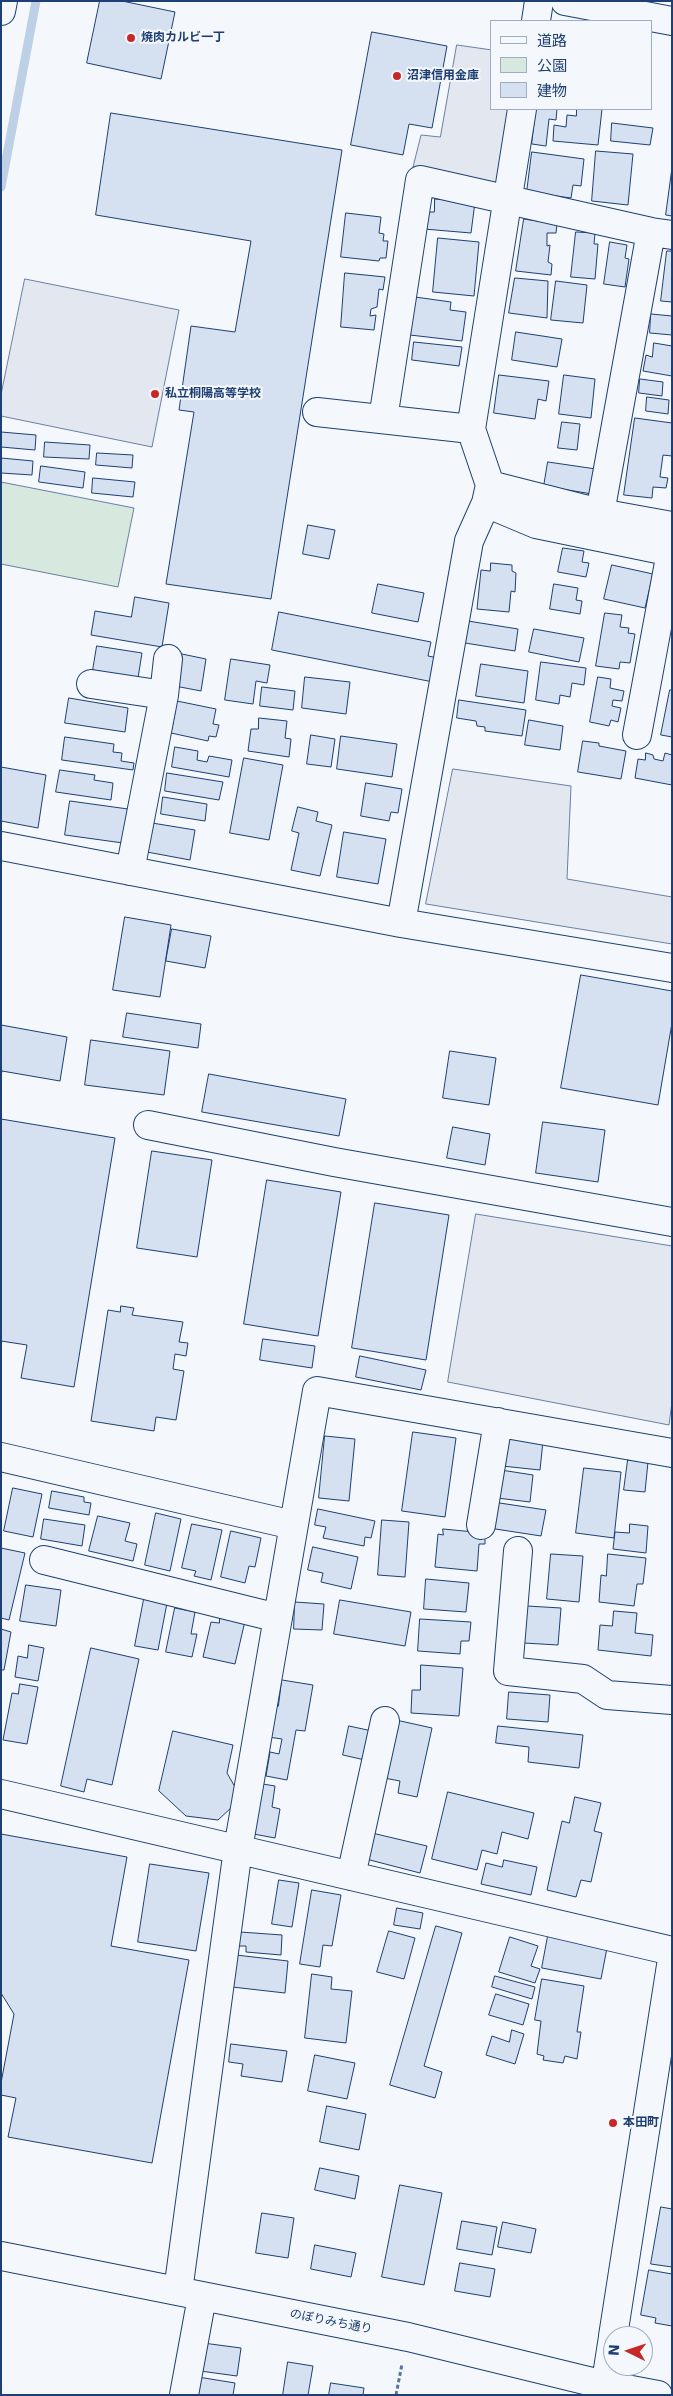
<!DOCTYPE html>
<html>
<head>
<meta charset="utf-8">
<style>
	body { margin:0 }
	#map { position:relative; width:673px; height:2396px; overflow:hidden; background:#f4f7fb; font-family:"DejaVu Sans","Noto Sans JP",sans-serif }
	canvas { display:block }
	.frame { position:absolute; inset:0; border:2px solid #1d3f73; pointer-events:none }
	.legend { position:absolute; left:490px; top:20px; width:162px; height:90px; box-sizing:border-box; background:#f4f7fb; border:1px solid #9eadc5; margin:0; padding:6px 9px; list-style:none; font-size:15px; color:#1d3f73 }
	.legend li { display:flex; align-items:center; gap:10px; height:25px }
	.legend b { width:25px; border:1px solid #9eadc5 }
	.north { position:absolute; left:603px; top:2326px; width:50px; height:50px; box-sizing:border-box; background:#f4f7fb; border:1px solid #9eadc5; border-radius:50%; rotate:274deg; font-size:14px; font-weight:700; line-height:20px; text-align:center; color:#1d3f73 }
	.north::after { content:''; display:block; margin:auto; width:18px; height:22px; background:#c62828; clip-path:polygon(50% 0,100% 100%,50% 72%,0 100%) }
</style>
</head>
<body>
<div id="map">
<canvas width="673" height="2396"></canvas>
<div class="frame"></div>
<ul class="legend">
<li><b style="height:6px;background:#f4f7fb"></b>道路</li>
<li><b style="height:14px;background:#d7e8df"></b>公園</li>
<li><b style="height:14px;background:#d5e0f0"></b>建物</li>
</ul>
<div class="north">N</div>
</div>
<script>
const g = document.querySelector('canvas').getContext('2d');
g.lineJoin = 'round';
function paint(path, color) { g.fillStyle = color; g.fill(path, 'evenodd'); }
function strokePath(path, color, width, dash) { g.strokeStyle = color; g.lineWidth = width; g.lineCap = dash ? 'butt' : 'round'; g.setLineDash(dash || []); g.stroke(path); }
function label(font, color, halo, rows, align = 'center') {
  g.font = font + ' "DejaVu Sans","Noto Sans JP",sans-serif'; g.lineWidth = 4; g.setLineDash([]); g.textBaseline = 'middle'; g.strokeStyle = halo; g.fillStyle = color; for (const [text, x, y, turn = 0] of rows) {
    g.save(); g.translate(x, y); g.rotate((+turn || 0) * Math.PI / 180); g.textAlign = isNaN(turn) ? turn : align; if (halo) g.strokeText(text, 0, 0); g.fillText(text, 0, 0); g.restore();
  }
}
const green = new Path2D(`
	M1 482 134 508 118 587 1 564Z`);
const parking = new Path2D(`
	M457 45 492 50V109H513L498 185 413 167 421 135 440 137Z
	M25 279 179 310 152 447 1 416V395Z
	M453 769 571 786 567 879 672 897V944L426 904Z
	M476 1214 672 1246V1402L669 1425 448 1382Z`);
const stream = new Path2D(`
	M1 187 36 1`);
const building = new Path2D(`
	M100 1H122L175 12 161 79 87 63Z
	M372 32 447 46 432 128 409 124 403 155 351 145Z
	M536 109H557L556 120 549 119 546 146 532 144Z
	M577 109H602L598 145 553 141 554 125 566 127 567 115 576 116Z
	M111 113 342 150 271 599 166 584 194 412 179 410 191 326 235 332 251 241 96 215Z
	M612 123 653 128 650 145 611 141Z
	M596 151 633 154 628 205 592 201Z
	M532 152 584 159 581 186 573 185 571 198 527 192Z
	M672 168V216L666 215Z
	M435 199 475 202 471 233 424 229 426 212H434Z
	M346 213 381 217 379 233 384 234 383 241H388L386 258H380L379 261 341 257Z
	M524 219 557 224 556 233H547V246L550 245 548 262 552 264 551 275 516 271Z
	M576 232 595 233 594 244H598L595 279 571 277Z
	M438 238 479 242 474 296 433 292Z
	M610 242 627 245 625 258 629 259 625 287 604 284Z
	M667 251H672V302L661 301Z
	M345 273 385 277 383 290 379 289 377 307 371 309 370 316 376 315 374 330 341 327Z
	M515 278 548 281 547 318 509 313Z
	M556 281 587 285 583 323 551 320Z
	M415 297 451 302 450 310 466 312 462 341 410 335Z
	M651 314 672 316V335L650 333Z
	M516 332 562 339 557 367 512 360Z
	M414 342 462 347 459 366 412 360Z
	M654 343 672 346V376L643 371 646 355 652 357Z
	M499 375 549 381 546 401 538 399 535 419 494 413Z
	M564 375 595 379 591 418 559 414Z
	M640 379 663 382 662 396 639 393Z
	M647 397 669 400 668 414 646 411Z
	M635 418 672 423V456L663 455 660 477 668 478 666 488 653 487 652 498 624 495Z
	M562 422 580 424 577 450 558 448Z
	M1 432 36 435 35 450 1 447Z
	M45 442 90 445 89 459 44 457Z
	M97 453 133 455 132 468 96 465Z
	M1 458 33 461 32 475 1 473Z
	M548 462 596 469 592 494 544 486Z
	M41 466 85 472 83 488 39 482Z
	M93 478 135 482 133 497 92 493Z
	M308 525 335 530 329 559 303 554Z
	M563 548 584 551 582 562 589 563 586 577 558 572Z
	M491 563 512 565V571L516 573 515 592 511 591 509 612 477 609 481 570 490 571Z
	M612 565 653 574 645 608 604 599Z
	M378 584 424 593 418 622 372 613Z
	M554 584 578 588 576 600 582 601 580 614 550 609Z
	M135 597 169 603 162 647 91 635 95 611 131 617Z
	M279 612 431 642 428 656 438 658 433 682 272 650Z
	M605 613 622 615 620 627 629 628 628 633 635 634 630 663 620 662 619 669 596 666Z
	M468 621 518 629 515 651 465 643Z
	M534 629 584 638 579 662 529 652Z
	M97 646 142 653 138 678 93 670Z
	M177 653 206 659 201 691 175 686Z
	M231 659 270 665 267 683 256 681 253 704 225 700Z
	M541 662 586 668 584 685 572 683 570 697 560 695 559 704 536 700Z
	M481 664 528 671 524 703 476 696Z
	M305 677 350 682 346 714 302 708Z
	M598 677 611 679 610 688 624 691 622 701 613 700 612 706 621 708 618 722 611 720 609 726 590 722Z
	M262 687 295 691 293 710 260 706Z
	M670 690H672V737L661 735Z
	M69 698 128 708 125 732 65 723Z
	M172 700 216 709 213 724 219 725 216 737 209 736 208 741 171 733 175 713 170 712Z
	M459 700 526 710 522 736 485 731V727L477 726 476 721 457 718Z
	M259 718 287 721 285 738 291 739 289 757 248 751 251 729H258Z
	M529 720 563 726 560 750 525 745Z
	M311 735 335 739 331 767 307 764Z
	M341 736 397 744 392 777 337 769Z
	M65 737 114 744 113 752 122 753 121 761 134 763 133 770 62 760Z
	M583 741 599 743V746L626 751 621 779 578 772Z
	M175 747 198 751 197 760 207 762 209 756 232 760 229 777 172 767Z
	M646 753 653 755 654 759 663 761 665 753 672 755V785L635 778 638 759 645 760Z
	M244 758 283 765 269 840 230 833Z
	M1 767 46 775 38 828 1 821Z
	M60 770 95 775 94 780 113 783 111 800 56 792Z
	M167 773 223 782 219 800 165 791Z
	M366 783 402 789 398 813 391 812 389 821 361 816Z
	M163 797 207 804 205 821 161 814Z
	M70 801 128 809 123 843 65 835Z
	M298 807 318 812 316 821 332 825 320 876 291 870 299 833 292 831Z
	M152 823 195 830 190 860 147 852Z
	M344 832 386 839 378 884 337 877Z
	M125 917 171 925 160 997 113 990Z
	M172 929 211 936 205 968 166 961Z
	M581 975 672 991V1023L658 1105 561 1088Z
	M127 1013 201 1024 198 1048 123 1037Z
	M1 1025 67 1037 60 1081 2 1071 1 1076Z
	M91 1040 170 1051 164 1095 85 1085Z
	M450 1051 496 1058 489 1105 443 1098Z
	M209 1074 346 1099 339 1136 202 1112Z
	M1 1119 115 1138 74 1387 21 1378 27 1345 1 1341Z
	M543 1122 605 1130 598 1182 536 1173Z
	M453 1127 490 1134 485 1165 447 1158Z
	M152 1151 212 1160 197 1257 137 1248Z
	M267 1180 341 1192 318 1336 244 1324Z
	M375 1203 449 1215 426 1360 352 1348Z
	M121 1306 134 1308 132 1315 183 1322 179 1342 188 1343 186 1356 175 1354 173 1369 184 1371 176 1420 156 1417 154 1431 91 1421 108 1310 120 1312Z
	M263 1339 315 1346 312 1368 260 1360Z
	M360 1356 426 1370 421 1390 356 1377Z
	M413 1432 456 1438 445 1517 402 1511Z
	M325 1436 355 1439 349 1501 319 1498Z
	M505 1437 543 1441 540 1470 502 1466Z
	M628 1460 648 1462 645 1492 624 1490Z
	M584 1468 621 1472 614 1538 576 1533Z
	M501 1470 533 1475 530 1502 497 1498Z
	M13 1488 42 1494 33 1537 4 1531Z
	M52 1491 84 1497V1502L91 1503 89 1515 49 1508Z
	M493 1502 546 1510 541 1536 489 1528Z
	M318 1509 375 1521 371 1538 365 1537 364 1546 323 1538 326 1527 315 1525Z
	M156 1513 181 1519 170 1571 145 1565Z
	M98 1516 130 1523 125 1541 137 1544 133 1561 89 1551Z
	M44 1519 85 1525 82 1546 41 1539Z
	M382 1520 409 1522 405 1577 378 1575Z
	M192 1524 222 1530 211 1580 194 1576 196 1571 182 1568Z
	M630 1524 648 1526 646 1553 613 1549 615 1532 629 1533Z
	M443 1529 485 1533V1544H479L477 1571 435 1567 438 1534 443 1535Z
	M231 1531 261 1538 255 1567 249 1566 245 1583 221 1577Z
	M313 1547 358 1557 351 1589 321 1582 323 1573 308 1570Z
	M1 1548 25 1553 9 1620 1 1618Z
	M551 1554 583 1556 579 1602 547 1599Z
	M608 1554 646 1558 643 1584H637L634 1606 599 1602 601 1575 606 1576Z
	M426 1579 469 1583 466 1612 424 1609Z
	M26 1585 61 1590 56 1626 20 1621Z
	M144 1599 167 1603 158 1650 135 1646Z
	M340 1600 411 1612 405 1646 334 1634Z
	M295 1602 324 1604 322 1630 294 1629Z
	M527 1606 561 1608 558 1645 524 1643Z
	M175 1608 195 1612 191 1634H197L192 1657 166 1652Z
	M614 1611 637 1613 635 1633 653 1635 651 1656 598 1650 600 1625 612 1626Z
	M220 1616 245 1621 235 1664 203 1657 211 1622 219 1623Z
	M420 1619 471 1622 469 1641H461L460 1654 418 1651Z
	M1 1629 11 1632 4 1670H1Z
	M29 1645 44 1648 38 1681 15 1677 18 1656 27 1658Z
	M91 1648 139 1659 112 1785 87 1779 84 1792 61 1786Z
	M421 1665 463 1668 459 1716 411 1713 412 1690H420Z
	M282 1680 313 1685 305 1731 296 1730 287 1780 266 1776 270 1752 279 1754 282 1739 268 1737 274 1705 278 1706Z
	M20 1684 38 1687 27 1744 3 1740 12 1693 18 1694Z
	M509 1692 550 1695 548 1722 507 1719Z
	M396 1720 432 1728 417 1797 398 1793 400 1781 384 1778Z
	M349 1726 372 1731 365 1760 343 1755Z
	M498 1726 583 1735 579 1768 528 1762 529 1747 496 1743Z
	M173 1731 233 1745 227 1773 235 1787 232 1807 218 1820 186 1816 159 1791Z
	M257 1783 275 1786 272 1807 280 1809 275 1838 248 1833Z
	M448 1792 534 1813 528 1839 502 1832 497 1854 482 1850 477 1870 432 1859Z
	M575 1797 601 1803 594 1831 602 1833 591 1882 581 1880 576 1897 547 1890 562 1821 569 1823Z
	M372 1833 427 1846 420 1873 366 1859Z
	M1 1834 127 1857 111 1946 189 1960 152 2163 8 2137 16 2098 1 2095V2083L14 2014 1 1993Z
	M504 1860 537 1867 531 1895 481 1884 486 1863 502 1867Z
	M150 1864 209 1873 196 1951 138 1942Z
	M279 1880 299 1883 292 1927 272 1924Z
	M312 1890 341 1895 332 1946 323 1945 320 1967 300 1964Z
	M397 1908 423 1913 420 1929 394 1925Z
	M436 1926 462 1933 424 2066 442 2072 435 2098 390 2085Z
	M389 1931 415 1938 404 1979 377 1972Z
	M240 1932 282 1935 281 1955 246 1952V1946H239Z
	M548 1936 607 1948 601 1979 542 1968Z
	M510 1937 538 1946 531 1966 540 1969 535 1983 499 1972Z
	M236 1955 288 1961 285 1993 232 1987Z
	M312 1974 332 1977 331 1989 352 1991 346 2043 305 2038Z
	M495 1976 535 1987 532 1999 492 1987Z
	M542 1979 584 1986 577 2032H581L577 2059 565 2056 563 2063 543 2060 544 2056 537 2054 541 2021 535 2020Z
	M496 1994 529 2004 523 2025 489 2015Z
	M512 2030 524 2034 515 2064 486 2055 492 2036 509 2042Z
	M231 2044 287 2051 282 2082 241 2076 243 2064 229 2062Z
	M315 2055 355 2063 347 2099 308 2091Z
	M327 2106 366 2114 359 2150 320 2142Z
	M320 2168 359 2176 355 2199 315 2190Z
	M400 2185 442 2193 424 2285 382 2277Z
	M661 2207 672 2209V2267L651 2264Z
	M262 2213 294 2218 288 2258 256 2253Z
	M462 2221 497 2227 492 2255 457 2249Z
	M503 2222 536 2229 531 2253 498 2247Z
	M315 2245 356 2253 351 2277 311 2269Z
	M460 2263 495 2269 490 2297 455 2291Z
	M649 2270 672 2274V2326L655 2323 656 2318 641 2315Z
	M203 2343 241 2348 237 2376 200 2371Z
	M288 2362 313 2366 308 2395H283Z
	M198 2377 235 2383 233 2395H195Z
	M331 2383 364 2388 363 2395H329Z`);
const path = new Path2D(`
	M396 2395 402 2364`);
const minor = new Path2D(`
	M1 11 3 1
	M536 21 539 1
	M317 412 471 429
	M383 419 420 180 651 232
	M490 485 600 513 672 526
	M486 503 536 524 672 552
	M600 513 651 232 672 235
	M91 684 164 695
	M637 735 671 552
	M1 846 401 923 672 968
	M130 871 164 695 168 659
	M401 923 469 541 486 503 490 485 471 429 522 109
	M148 1125 334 1162 672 1222
	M1 1457 293 1525
	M481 1525 498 1422
	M518 1551 508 1671 583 1679 607 1695 672 1700
	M44 1560 278 1618
	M1 1794 672 1951
	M351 1876 385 1721
	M1 2256 408 2337 605 2385 658 2395
	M178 2291 238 1849 317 1391 672 1453
	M613 2336 672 1959
	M184 2395 202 2297
	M604 2395 613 2337`);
const major = new Path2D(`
	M565 1 672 21`);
const markers = [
	[131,38,5,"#c62828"],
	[397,76,5,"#c62828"],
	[155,394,5,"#c62828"],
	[613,2123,5,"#c62828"]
];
const poiNames = [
	["焼肉カルビ一丁",141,38],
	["沼津信用金庫",407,76],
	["私立桐陽高等学校",165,394],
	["本田町",623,2123]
];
const streetNames = [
	["のぼりみち通り",331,2322,11]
];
paint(green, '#d7e8df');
strokePath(green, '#687fa3', 1);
paint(parking, '#e3e8f0');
strokePath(parking, '#687fa3', 1);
strokePath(stream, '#bed0e5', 9);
paint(building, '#d5e0f0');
strokePath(building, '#1d3f73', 1);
strokePath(minor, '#1d3f73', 30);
strokePath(major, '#1d3f73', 30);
strokePath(path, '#5e769c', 3, [4, 2.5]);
strokePath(minor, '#f4f7fb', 28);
strokePath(major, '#f4f7fb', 28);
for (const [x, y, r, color] of markers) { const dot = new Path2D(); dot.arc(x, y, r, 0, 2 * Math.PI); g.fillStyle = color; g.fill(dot); strokePath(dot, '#f4f7fb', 2); }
label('bold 12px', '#1d3f73', '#f4f7fb', poiNames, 'left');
label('12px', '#1d3f73', '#f4f7fb', streetNames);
</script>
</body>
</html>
